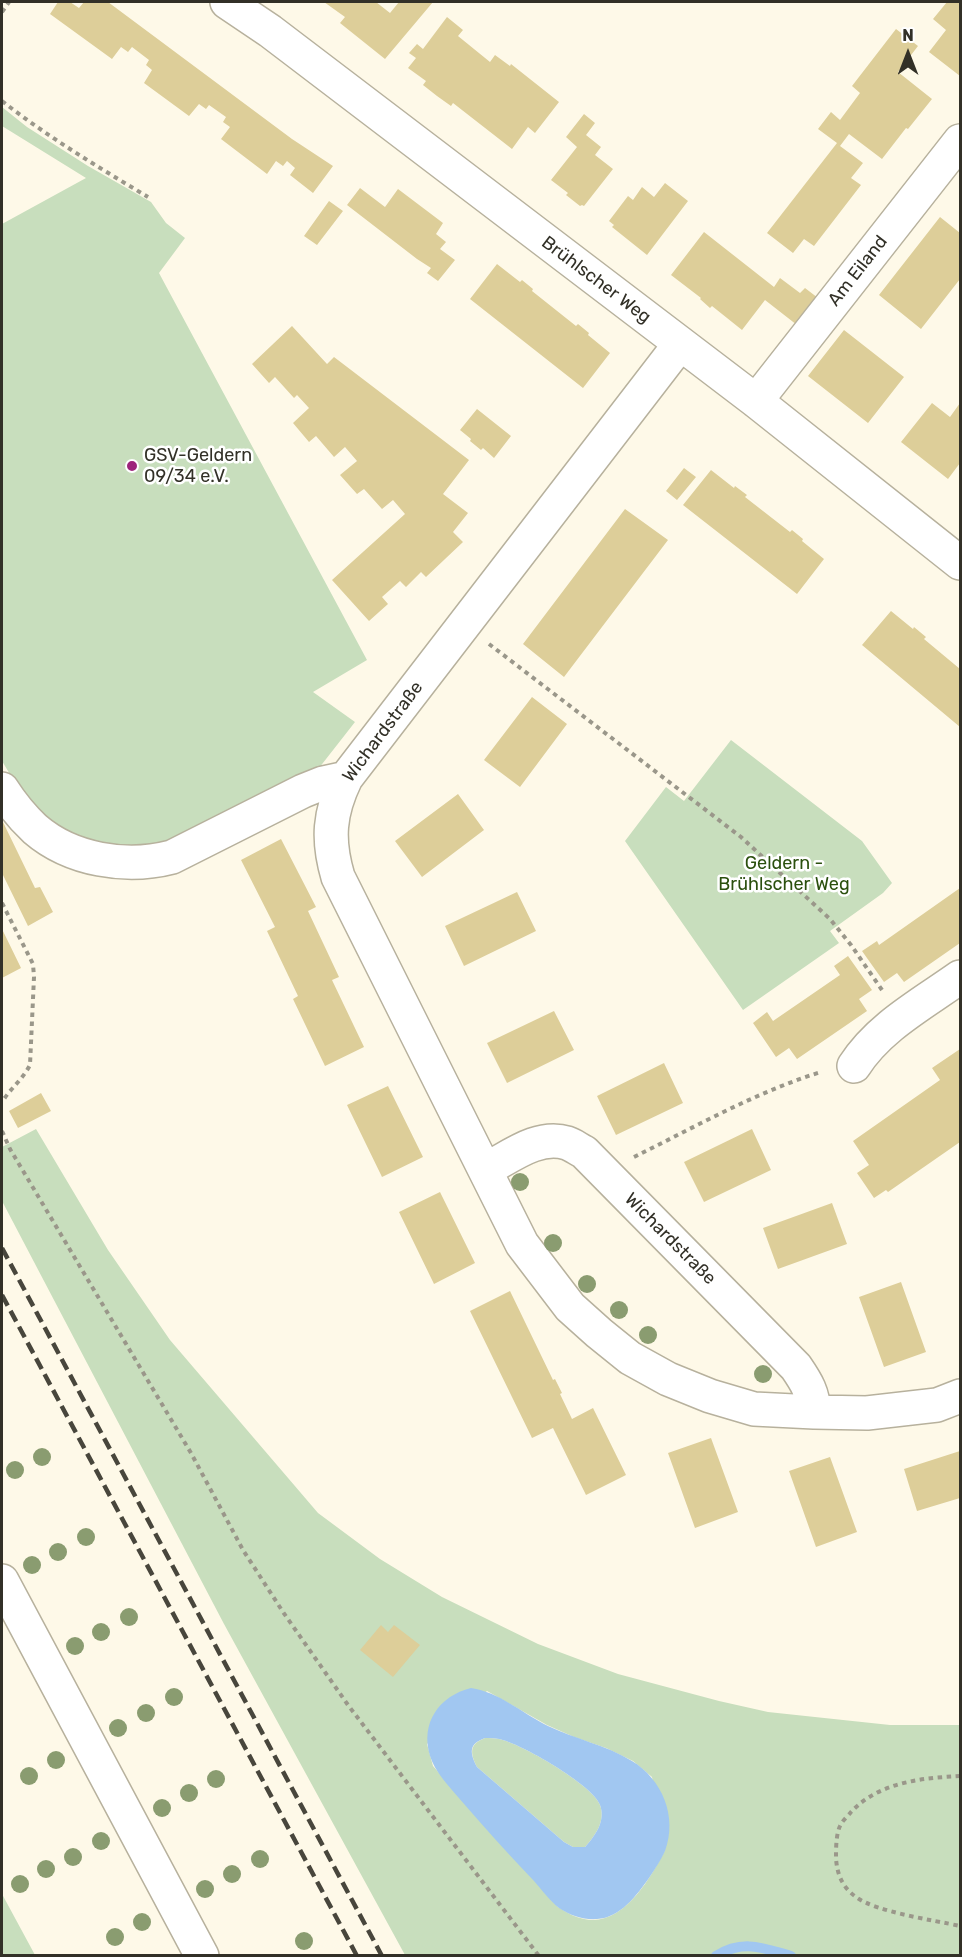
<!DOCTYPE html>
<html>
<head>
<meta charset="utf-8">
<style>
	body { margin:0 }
	#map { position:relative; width:962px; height:1957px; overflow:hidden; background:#fef9e8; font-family:Rubik,sans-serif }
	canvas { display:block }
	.frame { position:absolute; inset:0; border:3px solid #323027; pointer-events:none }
	.north { position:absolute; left:878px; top:24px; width:60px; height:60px; -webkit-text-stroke:4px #fff; paint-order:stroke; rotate:0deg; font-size:16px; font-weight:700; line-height:24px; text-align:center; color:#323027 }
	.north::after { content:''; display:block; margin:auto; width:21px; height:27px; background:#323027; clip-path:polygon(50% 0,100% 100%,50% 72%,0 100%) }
</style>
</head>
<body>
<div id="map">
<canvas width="962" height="1957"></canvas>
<div class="frame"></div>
<div class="north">N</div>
</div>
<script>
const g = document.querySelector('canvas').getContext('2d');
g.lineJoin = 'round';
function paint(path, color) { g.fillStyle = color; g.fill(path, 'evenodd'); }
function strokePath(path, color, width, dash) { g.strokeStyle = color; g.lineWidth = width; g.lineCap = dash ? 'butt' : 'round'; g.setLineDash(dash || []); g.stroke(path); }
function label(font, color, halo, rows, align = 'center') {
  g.font = font + ' Rubik,sans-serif'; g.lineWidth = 5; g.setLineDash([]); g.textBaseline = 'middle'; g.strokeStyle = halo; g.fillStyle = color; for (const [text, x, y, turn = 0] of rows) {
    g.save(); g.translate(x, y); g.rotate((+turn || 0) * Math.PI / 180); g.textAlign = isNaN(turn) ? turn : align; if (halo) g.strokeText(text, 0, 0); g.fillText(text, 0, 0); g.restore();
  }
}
const green = new Path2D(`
	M2 107 27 127 88 166 151 202 166 223 185 238 159 273 367 660 313 692 355 722 319 768 176 844 123 852 69 836 26 801 2 761V224L86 178 2 126Z
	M731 740 862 841 892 883 883 893 830 931 839 943 743 1010 625 841 666 787 684 801Z
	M36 1129 108 1250 170 1340 318 1513 380 1559 442 1597 538 1644 618 1674 719 1701 768 1712 890 1725H960V1955H405L224 1624 2 1201V1147ZM487 1691 547 1725 574 1737 606 1748 633 1761 652 1777 665 1850C650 1879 623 1927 584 1919 574 1917 566 1912 558 1907L433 1766 427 1744Z
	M485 1738C490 1738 495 1738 499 1739 520 1743 593 1785 600 1805 606 1821 595 1836 585 1847H573L564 1842 477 1767C470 1753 469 1744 485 1738Z
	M2 1894 35 1955H2Z`);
const water = new Path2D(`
	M471 1688C499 1692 522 1713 548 1726 575 1739 606 1745 632 1761 662 1779 678 1817 665 1851 661 1860 655 1869 649 1878 637 1895 620 1918 597 1919 584 1920 571 1916 559 1908 550 1901 542 1890 534 1881 508 1854 483 1826 458 1797 448 1785 435 1772 430 1756 420 1723 439 1696 471 1688ZM485 1738C490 1738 495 1738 499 1739 520 1743 593 1785 600 1805 606 1821 595 1836 585 1847H573L564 1842 477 1767C470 1753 468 1744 485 1738Z`);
const stream = new Path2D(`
	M716 1956C743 1939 763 1948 791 1956`);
const building = new Path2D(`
	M58 2H70L79 8 84 2H108L292 139 333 166 313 193 290 175 295 168 287 161 283 166 276 161 267 174 221 139 230 127 223 122 226 117 209 105 206 109 199 104 189 116 144 83 152 70 146 65 149 60 132 47 128 52 121 47 112 59 50 14Z
	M324 2H376L390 13 399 2H433L385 59 340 23 345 17Z
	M947 2H960V76L929 52 946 30 933 19Z
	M447 17 463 30 458 36 490 62 495 55 510 66 511 64 559 102 535 133 528 127 512 149 453 103 451 106 437 96 423 85 426 81 408 68 416 58 409 53 417 44 423 49Z
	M896 29 918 46 898 72 932 99 908 129 906 128 882 159 849 134 840 146 863 163 851 178 861 185 814 246 804 239 793 253 767 233 837 143 818 129 831 112 840 120 860 93 852 86Z
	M584 114 595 123 586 135 601 147 595 155 613 169 584 206 582 205 580 206 566 195 568 193 551 180 577 147 566 137Z
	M665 183 688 201 647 255 612 227 614 225 609 221 628 196 633 200 642 187 654 197Z
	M360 188 385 207 398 189 443 223 436 234 446 242 440 249 455 260 438 281 427 273 431 268 417 259 347 205Z
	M329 201 343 211 317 245 304 236Z
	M940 217 960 233V279L921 329 879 295Z
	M704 232 774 287 780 278 800 293 805 288 818 298 797 325 765 300 742 330 712 306 710 308 700 299 701 298 671 275Z
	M497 264 520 282 522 280 533 289 532 291 576 326 578 324 589 333 588 335 610 353 583 388 470 299Z
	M292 326 327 364 334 357 469 460 443 494 468 513 453 532 463 542 426 577 421 572 406 587 400 581 382 597 388 604 369 621 332 580 405 514 393 500 382 509 364 489 357 494 340 475 357 461 345 447 334 457 316 436 309 442 293 423 309 408 297 395 294 398 275 377 269 383 252 364Z
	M844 330 904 377 868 423 808 376Z
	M932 403 950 417 960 403V463L948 479 901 442Z
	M477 409 511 436 494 458 483 448 481 450 470 441 471 439 460 430Z
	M684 468 696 477 677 500 666 491Z
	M711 470 734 488 735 486 747 495 745 497 790 532 792 530 803 539 802 541 824 559 797 594 683 505Z
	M625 509 668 540 564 677 523 644Z
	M891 611 913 629 914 627 926 637 924 639 960 669V727L862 645Z
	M532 697 567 724 520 787 484 760Z
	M458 794 484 830 422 877 395 841Z
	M2 820 35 888 40 887 53 912 28 926 2 873Z
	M281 839 316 907 308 911 339 977 332 980 364 1047 325 1066 293 999 298 996 267 931 275 927 241 860Z
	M960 888V943L904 982 897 973 884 982 862 951 877 941 879 945Z
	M517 892 536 931 464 966 445 926Z
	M2 929 21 968 2 978Z
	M848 956 872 990 859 999 867 1011 797 1059 789 1048 776 1057 753 1023 767 1012 773 1021 840 975 834 966Z
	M554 1011 574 1050 507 1083 487 1043Z
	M960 1049V1142L888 1192 886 1190 874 1198 857 1173 869 1165 853 1141 940 1080 932 1068Z
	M664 1063 683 1103 616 1135 597 1096Z
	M388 1086 423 1157 382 1177 347 1105Z
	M41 1093 51 1111 18 1128 9 1111Z
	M752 1129 771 1170 704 1202 684 1162Z
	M440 1192 475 1263 434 1284 399 1212Z
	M832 1203 847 1244 778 1269 763 1228Z
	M901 1282 926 1352 884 1367 859 1297Z
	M510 1291 553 1380 555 1379 562 1393 560 1394 572 1419 593 1408 626 1475 586 1495 553 1428 532 1438 470 1311Z
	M711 1438 738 1512 695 1528 668 1453Z
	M960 1451V1498L917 1511 904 1469Z
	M830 1457 857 1532 816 1547 789 1471Z
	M381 1625 388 1632 394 1625 420 1645 393 1677 360 1650Z`);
const path = new Path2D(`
	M2 12 9 2
	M2 101C48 137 98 167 148 197
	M489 644 741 837 830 919 851 945 882 990
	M2 903 33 964 34 977 30 1065C23 1079 10 1089 2 1102
	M2 1131 10 1149 191 1453 243 1550 283 1612 348 1705 539 1956
	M634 1157C695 1127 756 1092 821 1072
	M960 1776C922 1778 879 1782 851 1812 848 1816 842 1821 840 1826 836 1835 836 1848 836 1858 837 1874 842 1887 856 1897 876 1912 933 1920 960 1926`);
const minor = new Path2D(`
	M227 2 270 31 756 401 960 563
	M680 344 346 778C329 813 327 840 338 877L522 1244 570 1307 599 1333 630 1358 668 1379 710 1396 754 1409 814 1412 867 1413 937 1405 960 1396
	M756 401 960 141
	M2 789C11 803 22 817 35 829 71 860 126 869 172 857L303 791 323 783 346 778
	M854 1066C879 1027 922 1004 960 977
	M485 1170C510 1157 538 1134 567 1143 573 1145 578 1149 584 1152L796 1367C807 1383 813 1393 814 1412
	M2 1581 202 1956`);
const rail = new Path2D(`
	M2 1248 382 1956
	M2 1295 357 1956`);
const trees = [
	[520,1182],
	[553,1243],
	[587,1284],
	[619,1310],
	[648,1335],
	[763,1374],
	[42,1457],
	[15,1470],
	[86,1537],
	[58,1552],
	[32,1565],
	[129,1617],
	[101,1632],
	[75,1646],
	[174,1697],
	[146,1713],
	[118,1728],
	[56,1760],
	[29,1776],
	[216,1779],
	[189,1793],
	[162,1808],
	[101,1841],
	[73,1857],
	[260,1859],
	[46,1869],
	[232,1874],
	[20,1884],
	[205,1889],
	[142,1922],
	[115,1937],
	[304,1941]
];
const markers = [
	[132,466,6,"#9d247b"]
];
const streetNames = [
	["Am Eiland",858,271,-52],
	["Brühlscher Weg",596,280,37],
	["Wichardstraße",383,732,-53],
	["Wichardstraße",670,1239,45]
];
const poiNames = [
	["GSV-Geldern",144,456],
	["09/34 e.V.",144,477]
];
const parkNames = [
	["Geldern -",784,864],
	["Brühlscher Weg",784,885]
];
paint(green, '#c8debd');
paint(water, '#a1c7f1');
strokePath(stream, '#a1c7f1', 10);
paint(building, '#ddce99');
strokePath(minor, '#b7b19d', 36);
strokePath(path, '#9a978a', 4, [4.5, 4.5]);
strokePath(minor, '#fff', 33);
strokePath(rail, '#48463c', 4.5, [12, 6]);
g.fillStyle = '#8a9c70';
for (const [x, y] of trees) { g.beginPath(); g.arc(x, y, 9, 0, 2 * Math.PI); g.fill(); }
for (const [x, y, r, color] of markers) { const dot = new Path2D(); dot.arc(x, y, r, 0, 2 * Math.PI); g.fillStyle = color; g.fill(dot); strokePath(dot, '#fff', 2); }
label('18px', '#323027', '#fff', streetNames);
label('18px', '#323027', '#fff', poiNames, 'left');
label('18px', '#2b500e', '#fff', parkNames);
</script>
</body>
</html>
